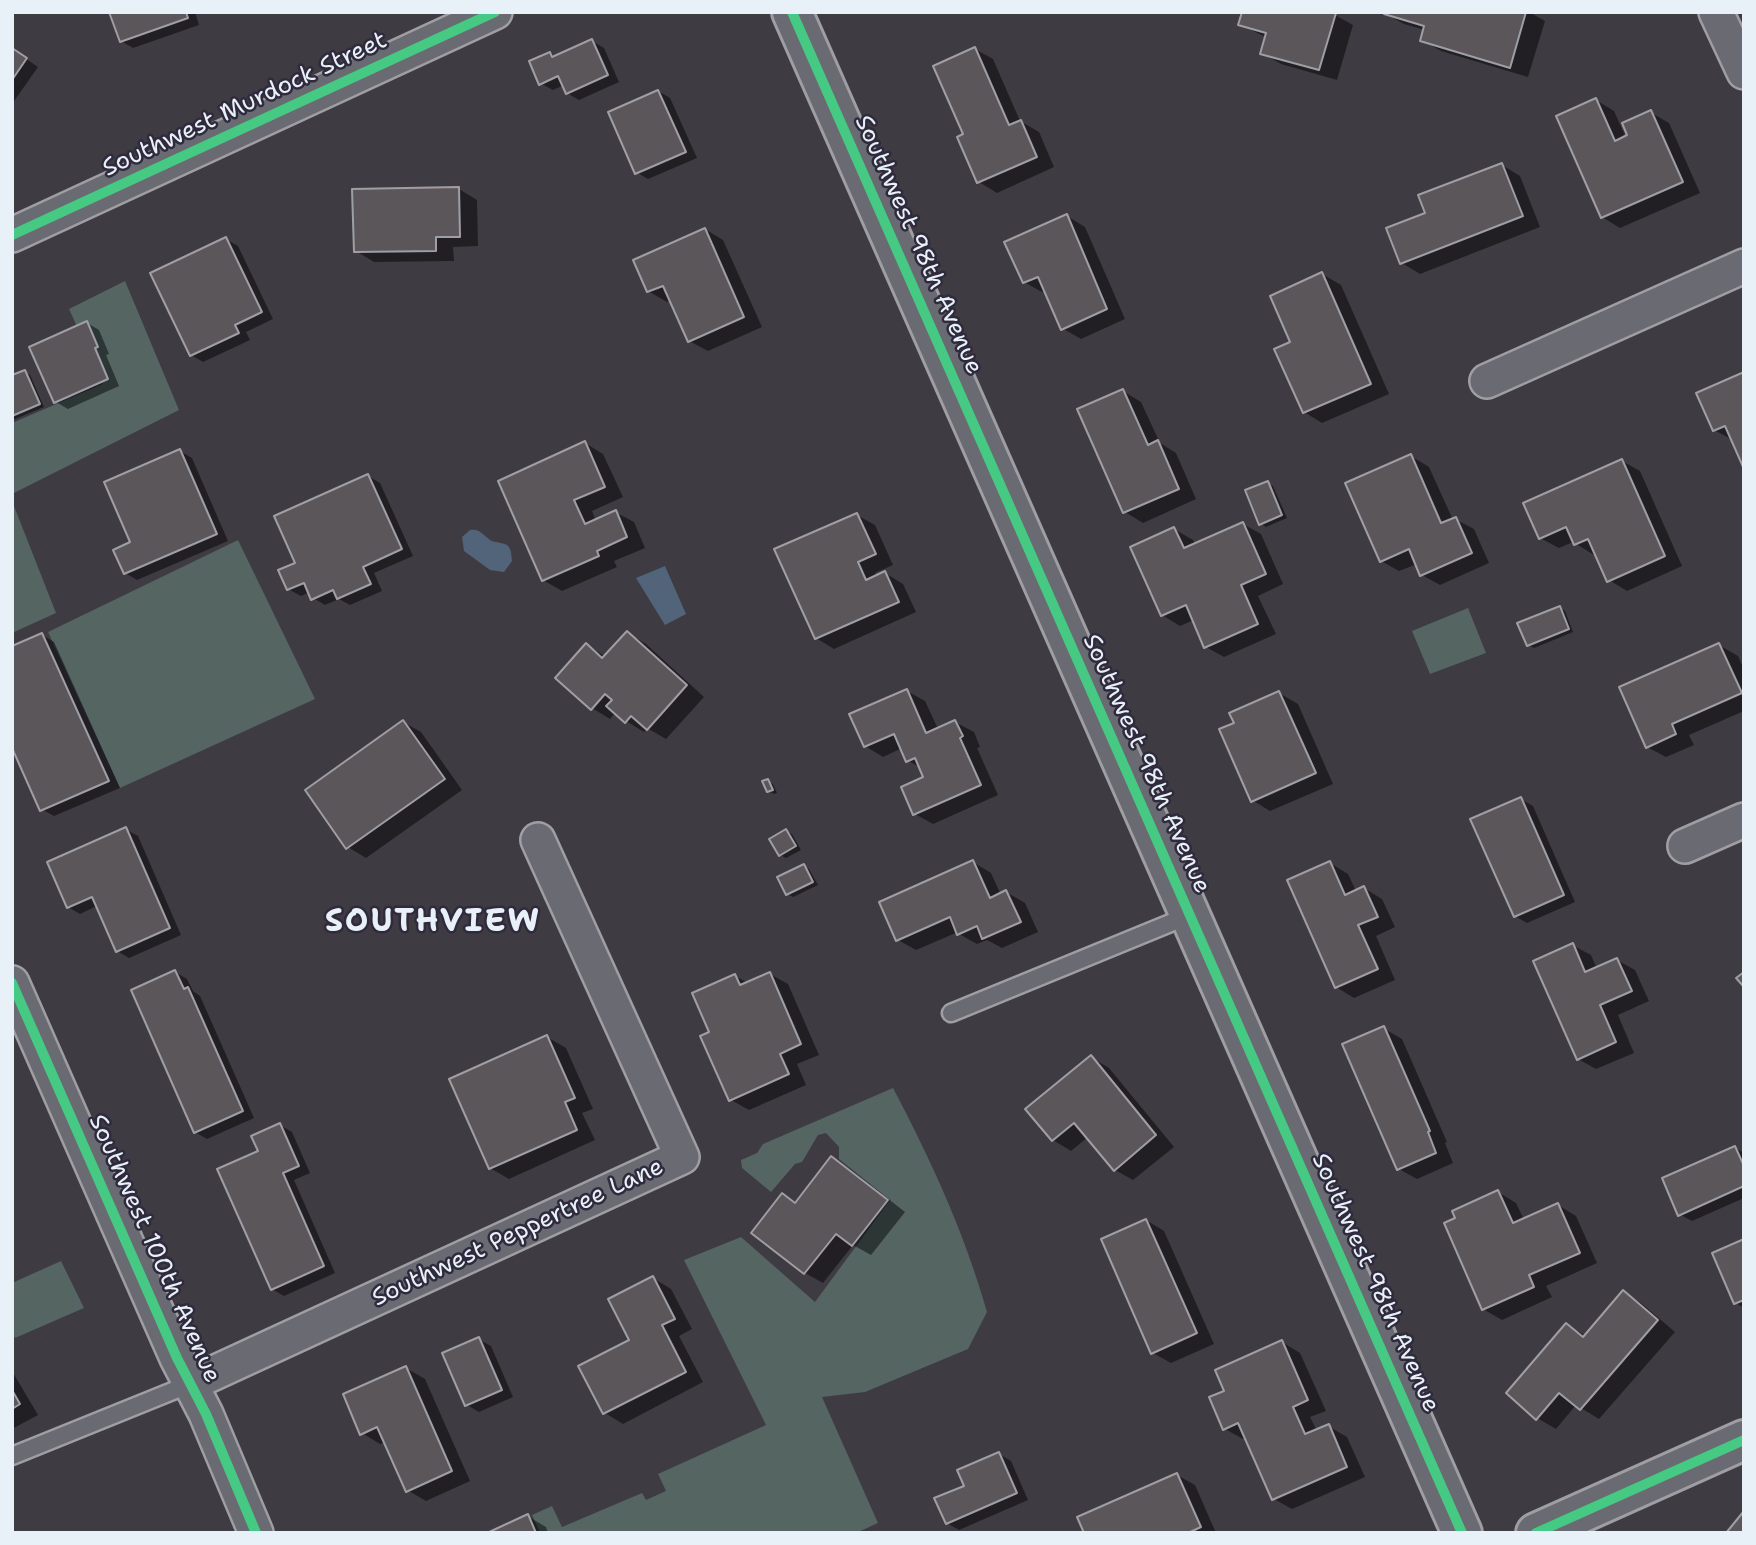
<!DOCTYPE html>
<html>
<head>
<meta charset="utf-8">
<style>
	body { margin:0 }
	#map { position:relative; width:1756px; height:1545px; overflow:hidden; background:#3f3b42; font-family:"Shantell Sans",sans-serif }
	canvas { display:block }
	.frame { position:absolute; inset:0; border:14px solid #e8f1f8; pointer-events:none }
</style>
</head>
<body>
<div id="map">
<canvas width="1756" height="1545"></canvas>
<div class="frame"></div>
</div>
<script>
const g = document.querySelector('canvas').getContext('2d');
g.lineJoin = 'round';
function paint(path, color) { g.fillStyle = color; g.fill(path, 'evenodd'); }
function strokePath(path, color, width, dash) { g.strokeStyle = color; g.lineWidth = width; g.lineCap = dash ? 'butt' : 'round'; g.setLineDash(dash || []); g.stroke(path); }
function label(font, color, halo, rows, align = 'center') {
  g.font = font + ' "Shantell Sans",sans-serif'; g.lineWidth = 5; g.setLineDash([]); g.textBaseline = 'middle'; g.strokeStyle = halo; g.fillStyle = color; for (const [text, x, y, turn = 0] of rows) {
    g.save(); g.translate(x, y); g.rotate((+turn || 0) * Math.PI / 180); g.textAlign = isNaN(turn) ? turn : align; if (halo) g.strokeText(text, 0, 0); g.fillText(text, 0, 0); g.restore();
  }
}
const green = new Path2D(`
	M125 281 179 410 12 494V423L103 384 69 309Z
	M12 501 56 613 12 633Z
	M238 540 315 699 120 788 48 632Z
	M1468 608 1486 653 1430 674 1412 631Z
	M893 1088C931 1160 965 1234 987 1312L968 1349 865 1392 822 1397 878 1523 856 1533H540L532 1515 552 1506 562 1527 642 1493 646 1500 666 1491 658 1474 766 1425 684 1260 741 1237 815 1302 890 1200 839 1159V1147L826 1133 818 1135 802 1162 795 1164 771 1192 742 1168 741 1160 757 1153 763 1144Z
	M61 1261 84 1308 15 1338 12 1332V1283Z`);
const water = new Path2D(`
	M470 530C480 529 482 534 490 540 495 543 502 542 507 545 512 549 511 556 512 561L504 572 490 570 464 551 462 537Z
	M665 566 686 614 665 625 636 578Z`);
const shadow = new Path2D(`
	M111 12H195L199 25 133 48 121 41Z
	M1244 12H1326L1335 15 1353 25 1337 80 1281 64 1262 53 1267 37 1259 34 1240 24Z
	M1386 12H1529L1545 21 1528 77 1441 51 1422 40 1425 30 1404 24 1386 14Z
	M592 41 604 48 619 82 579 100 567 93 564 85 553 90 540 83 550 54 556 57Z
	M12 49 38 67 12 104Z
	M975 49 993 59 1020 121 1039 132 1054 167 997 193 979 182Z
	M658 91 670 98 697 158 648 179 636 172Z
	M1596 100 1614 111 1626 138 1650 112 1669 123 1700 193 1620 228 1602 217Z
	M1502 165 1520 176 1540 227 1420 274 1402 263 1428 214Z
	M459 189 477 200 478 246 453 247 454 261 374 262 356 251Z
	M1067 216 1085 227 1125 319 1081 339 1062 328 1046 291 1042 292 1024 282Z
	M705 229 723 240 762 327 708 351 689 341 671 300 667 302 648 291Z
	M226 239 238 246 273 319 246 332 250 340 203 362 191 355Z
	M1322 274 1341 285 1389 394 1322 423 1304 412Z
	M87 323 99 330 109 354 106 355 119 386 68 409 56 402Z
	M25 372 30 375 44 407 13 420 12 377Z
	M1744 374 1733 440 1714 430Z
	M1123 391 1141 402 1160 443 1176 453 1196 499 1143 523 1125 512Z
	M585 443 603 454 623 497 592 511 596 521 615 512 634 522 645 548 614 561 617 567 562 591 543 580Z
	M180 451 192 458 228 541 137 580 125 573Z
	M1411 456 1429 467 1453 520 1455 519 1474 529 1489 563 1440 585 1422 575 1417 564 1399 571 1381 561Z
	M1622 461 1640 471 1682 566 1627 591 1609 580 1597 553 1594 555 1573 542 1559 548 1540 538Z
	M368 476 380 483 413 556 374 573 382 591 350 605 339 599 325 605 313 598 310 592 301 596 288 589 297 564Z
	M1268 483 1273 486 1287 518 1266 527 1260 523Z
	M857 515 875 525 893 565 875 573 877 577 885 573 903 584 916 612 834 649 816 638Z
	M1243 524 1261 534 1283 584 1258 596 1276 634 1224 657 1206 647 1194 620 1180 626 1162 615 1174 529 1193 540 1195 545Z
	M1559 607 1565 611 1573 632 1534 648 1528 645Z
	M628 633 646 644 704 697 666 739 647 728 644 732 626 721 616 712 610 719 592 708 587 645 606 657Z
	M42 635 54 642 120 788 54 816 41 809Z
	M1719 645 1738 656 1744 670V711L1689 735 1694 745 1666 757 1647 747Z
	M907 691 925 701 938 729 955 722 974 732 980 747 977 748 998 795 933 824 915 814 925 778 921 768 907 760 902 748 883 757 865 746Z
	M1279 693 1298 704 1333 784 1270 811 1252 800 1236 724Z
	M403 722 421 732 462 790 366 858 348 847Z
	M767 781 773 784 777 793 774 794 768 791Z
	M1521 799 1533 806 1575 902 1527 923 1515 916Z
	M125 829 138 836 181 935 129 958 117 951 97 906 80 914 68 907Z
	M786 831 792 834 801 850 786 858 780 855Z
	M973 862 991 873 1001 895 1006 892 1025 903 1038 932 1002 948 987 940 977 944 959 934 958 932 916 950 898 940Z
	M1330 863 1348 874 1356 891 1364 888 1382 899 1395 927 1376 936 1395 980 1354 998 1336 987Z
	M804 866 809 869 818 885 793 897 787 894Z
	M1572 945 1591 955 1597 969 1617 960 1635 970 1649 1001 1618 1015 1634 1053 1596 1069 1578 1059Z
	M175 972 187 979 193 991 200 996 254 1118 207 1139 195 1132Z
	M770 974 788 984 819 1055 797 1064 806 1085 749 1110 731 1100 711 1033 735 976 748 983Z
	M1383 1028 1402 1039 1447 1142 1445 1143 1453 1163 1417 1179 1399 1169Z
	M547 1037 566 1048 593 1109 582 1113 595 1140 509 1179 490 1168Z
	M1091 1057 1109 1068 1174 1147 1133 1180 1115 1170 1088 1137 1071 1151 1053 1140Z
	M280 1125 292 1132 310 1173 294 1180 335 1273 284 1296 272 1289 260 1152Z
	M1735 1148 1744 1153V1198L1692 1221 1679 1214Z
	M832 1158 850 1169 905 1212 871 1255 853 1245 823 1283 805 1273 754 1232 783 1195 797 1203Z
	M1498 1192 1516 1203 1524 1220 1558 1205 1576 1216 1597 1263 1546 1286 1552 1297 1502 1320 1483 1309Z
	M1146 1220 1164 1231 1214 1344 1171 1363 1153 1353Z
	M1744 1241V1308L1736 1303Z
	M653 1278 671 1289 692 1329 679 1336 703 1382 623 1424 605 1413Z
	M1623 1292 1641 1303 1675 1332 1599 1419 1576 1405 1556 1429 1537 1418 1567 1325 1586 1336Z
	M478 1339 491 1346 513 1397 479 1412 467 1405Z
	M1282 1342 1300 1353 1326 1411 1310 1417 1317 1431 1328 1426 1347 1437 1365 1477 1292 1509 1274 1499 1247 1438 1243 1439 1225 1429 1226 1391Z
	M406 1368 425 1379 470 1481 426 1501 407 1490 386 1442 380 1444 362 1433Z
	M12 1371 38 1415 12 1429Z
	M999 1454 1011 1461 1028 1500 959 1530 947 1523 967 1487Z
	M1177 1475 1195 1485 1216 1533H1086Z
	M527 1516 546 1527 548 1533H491Z`);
const building = new Path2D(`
	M109 12H186L188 18 120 42Z
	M1242 12 1336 13 1319 70 1260 54 1266 33 1238 25Z
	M1384 12H1526L1510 68 1420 41 1424 26 1384 14Z
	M592 39 608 75 566 94 558 76 539 85 529 61 550 52 552 57Z
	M975 47 1009 125 1021 120 1037 157 977 183 957 137 963 134 933 66Z
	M12 48 27 58 12 80Z
	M658 90 686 152 635 174 608 112Z
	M1596 98 1615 141 1627 135 1622 123 1651 110 1683 182 1601 218 1556 116Z
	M1502 163 1523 216 1400 264 1386 228 1425 213 1418 195Z
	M459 187 460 237H436V251L354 252 352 189Z
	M1067 214 1107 309 1061 330 1038 277 1023 283 1004 242Z
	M705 228 744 317 688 342 663 286 647 292 633 260Z
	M226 237 262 312 235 325 239 333 190 356 150 273Z
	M1322 272 1371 384 1303 413 1274 349 1290 342 1270 296Z
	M87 321 98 347 95 348 108 379 54 403 29 347Z
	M25 370 40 404 12 416V375Z
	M1744 372V469L1725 426 1713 431 1696 393Z
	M1123 389 1148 445 1158 440 1179 489 1123 513 1077 409Z
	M585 441 605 487 574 500 585 524 616 510 627 537 597 551 599 556 542 581 498 481Z
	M180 449 217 534 124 574 113 550 130 542 104 482Z
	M1411 454 1441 523 1456 517 1472 553 1420 576 1409 549 1380 562 1345 483Z
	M1622 459 1665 556 1607 582 1588 539 1574 545 1566 527 1539 539 1523 503Z
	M368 474 402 549 363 567 371 584 337 599 333 590 311 600 304 583 287 590 278 570 295 563 274 516Z
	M1268 481 1282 515 1259 525 1245 490Z
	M857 513 876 554 858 562 866 580 885 571 899 602 815 639 774 549Z
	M1243 522 1266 574 1241 585 1258 624 1204 648 1186 605 1161 616 1130 547 1174 527 1184 548Z
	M1560 606 1569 629 1527 646 1517 623Z
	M627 631 687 685 647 730 631 716 625 723 606 706 612 700 605 694 591 710 555 678 586 643 602 658Z
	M42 633 109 781 40 811 12 748V646Z
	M1719 643 1742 693 1672 724 1676 734 1646 748 1619 687Z
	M907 689 926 733 955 720 963 736 960 738 981 785 913 815 901 787 923 777 915 758 906 762 894 734 864 747 849 714Z
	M1279 691 1316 773 1251 802 1219 729 1234 723 1229 713Z
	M403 720 445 779 346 849 305 790Z
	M768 779 773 790 767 792 762 781Z
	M1521 797 1564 895 1514 917 1470 819Z
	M126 827 170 928 116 952 92 897 67 908 47 862Z
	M786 829 796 846 779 856 769 839Z
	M973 860 990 898 1006 890 1021 922 982 939 977 926 957 935 950 917 896 941 879 902Z
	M1330 861 1345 895 1364 886 1378 917 1358 925 1378 969 1335 988 1287 880Z
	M804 864 813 882 786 895 777 877Z
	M1573 943 1585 972 1617 958 1632 991 1600 1005 1616 1042 1577 1060 1533 961Z
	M175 970 184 989 188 987 243 1111 194 1133 131 990Z
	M770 972 801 1044 780 1054 789 1074 729 1101 700 1036 709 1032 692 993 735 974 740 985Z
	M1744 972V987L1736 978Z
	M1384 1026 1430 1131 1428 1132 1436 1153 1397 1170 1342 1044Z
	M547 1035 575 1098 565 1102 577 1130 489 1169 449 1079Z
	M1091 1055 1156 1135 1114 1171 1074 1123 1052 1141 1025 1109Z
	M280 1123 299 1166 283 1173 324 1266 271 1290 217 1169 258 1151 251 1136Z
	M1735 1146 1744 1166V1186L1678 1216 1662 1178Z
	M831 1156 888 1200 852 1246 836 1234 804 1274 751 1233 782 1193 795 1203Z
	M1498 1190 1513 1223 1558 1203 1580 1253 1529 1275 1534 1287 1482 1310 1444 1223 1455 1218 1452 1211Z
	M1146 1219 1197 1333 1151 1354 1101 1239Z
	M1744 1239V1300L1734 1304 1712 1253Z
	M653 1276 675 1319 662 1325 686 1372 603 1414 578 1366 629 1340 608 1299Z
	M1623 1290 1658 1320 1580 1410 1559 1393 1536 1420 1506 1393 1566 1323 1583 1337Z
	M479 1337 502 1390 465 1406 442 1353Z
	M1282 1340 1308 1400 1293 1407 1305 1434 1329 1424 1347 1467 1272 1500 1238 1423 1223 1430 1209 1397 1224 1391 1215 1370Z
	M406 1366 452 1471 406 1492 377 1427 360 1435 343 1394Z
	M12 1390 20 1404 12 1409Z
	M999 1452 1017 1493 946 1524 934 1498 964 1486 957 1470Z
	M1177 1473 1201 1527 1188 1533H1084L1077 1517Z
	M1744 1511V1533H1726Z
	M528 1514 536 1533H487Z`);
const service = new Path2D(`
	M951 1013 1190 915
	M12 1456 190 1384`);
const minor = new Path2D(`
	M1716 12 1744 72
	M12 235 495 12
	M1487 381 1744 266
	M1685 846 1744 820
	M12 983 177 1358 206 1414 256 1533
	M190 1384 682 1157 538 840`);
const tertiary = new Path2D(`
	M792 12 1462 1533
	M1536 1533 1744 1440`);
const cycleway = new Path2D(`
	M792 12 1462 1533
	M12 235 495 12
	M12 983 177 1358 206 1414 256 1533
	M1536 1533 1744 1440`);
const streetNames = [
	["Southwest Murdock Street",245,105,-25],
	["Southwest 98th Avenue",918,245,66],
	["Southwest 98th Avenue",1146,764,66],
	["Southwest Peppertree Lane",518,1233,-25],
	["Southwest 100th Avenue",154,1249,66],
	["Southwest 98th Avenue",1375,1283,66]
];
const districtNames = [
	["SOUTHVIEW",433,923]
];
paint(green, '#546562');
paint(water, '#52647a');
paint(shadow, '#0007');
paint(building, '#5a5659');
strokePath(building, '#9f9fa3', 2);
strokePath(service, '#9f9fa3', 21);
strokePath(minor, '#9f9fa3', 38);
strokePath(tertiary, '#9f9fa3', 44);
strokePath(service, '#6a6b72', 16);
strokePath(minor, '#6a6b72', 33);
strokePath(tertiary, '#6a6b72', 38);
strokePath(cycleway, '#46c982', 10);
label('24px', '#e8f1f8', '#2f2a3d', streetNames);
g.letterSpacing = '2px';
label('bold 32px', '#e8f1f8', '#2f2a3d', districtNames);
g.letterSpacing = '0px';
</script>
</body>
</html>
